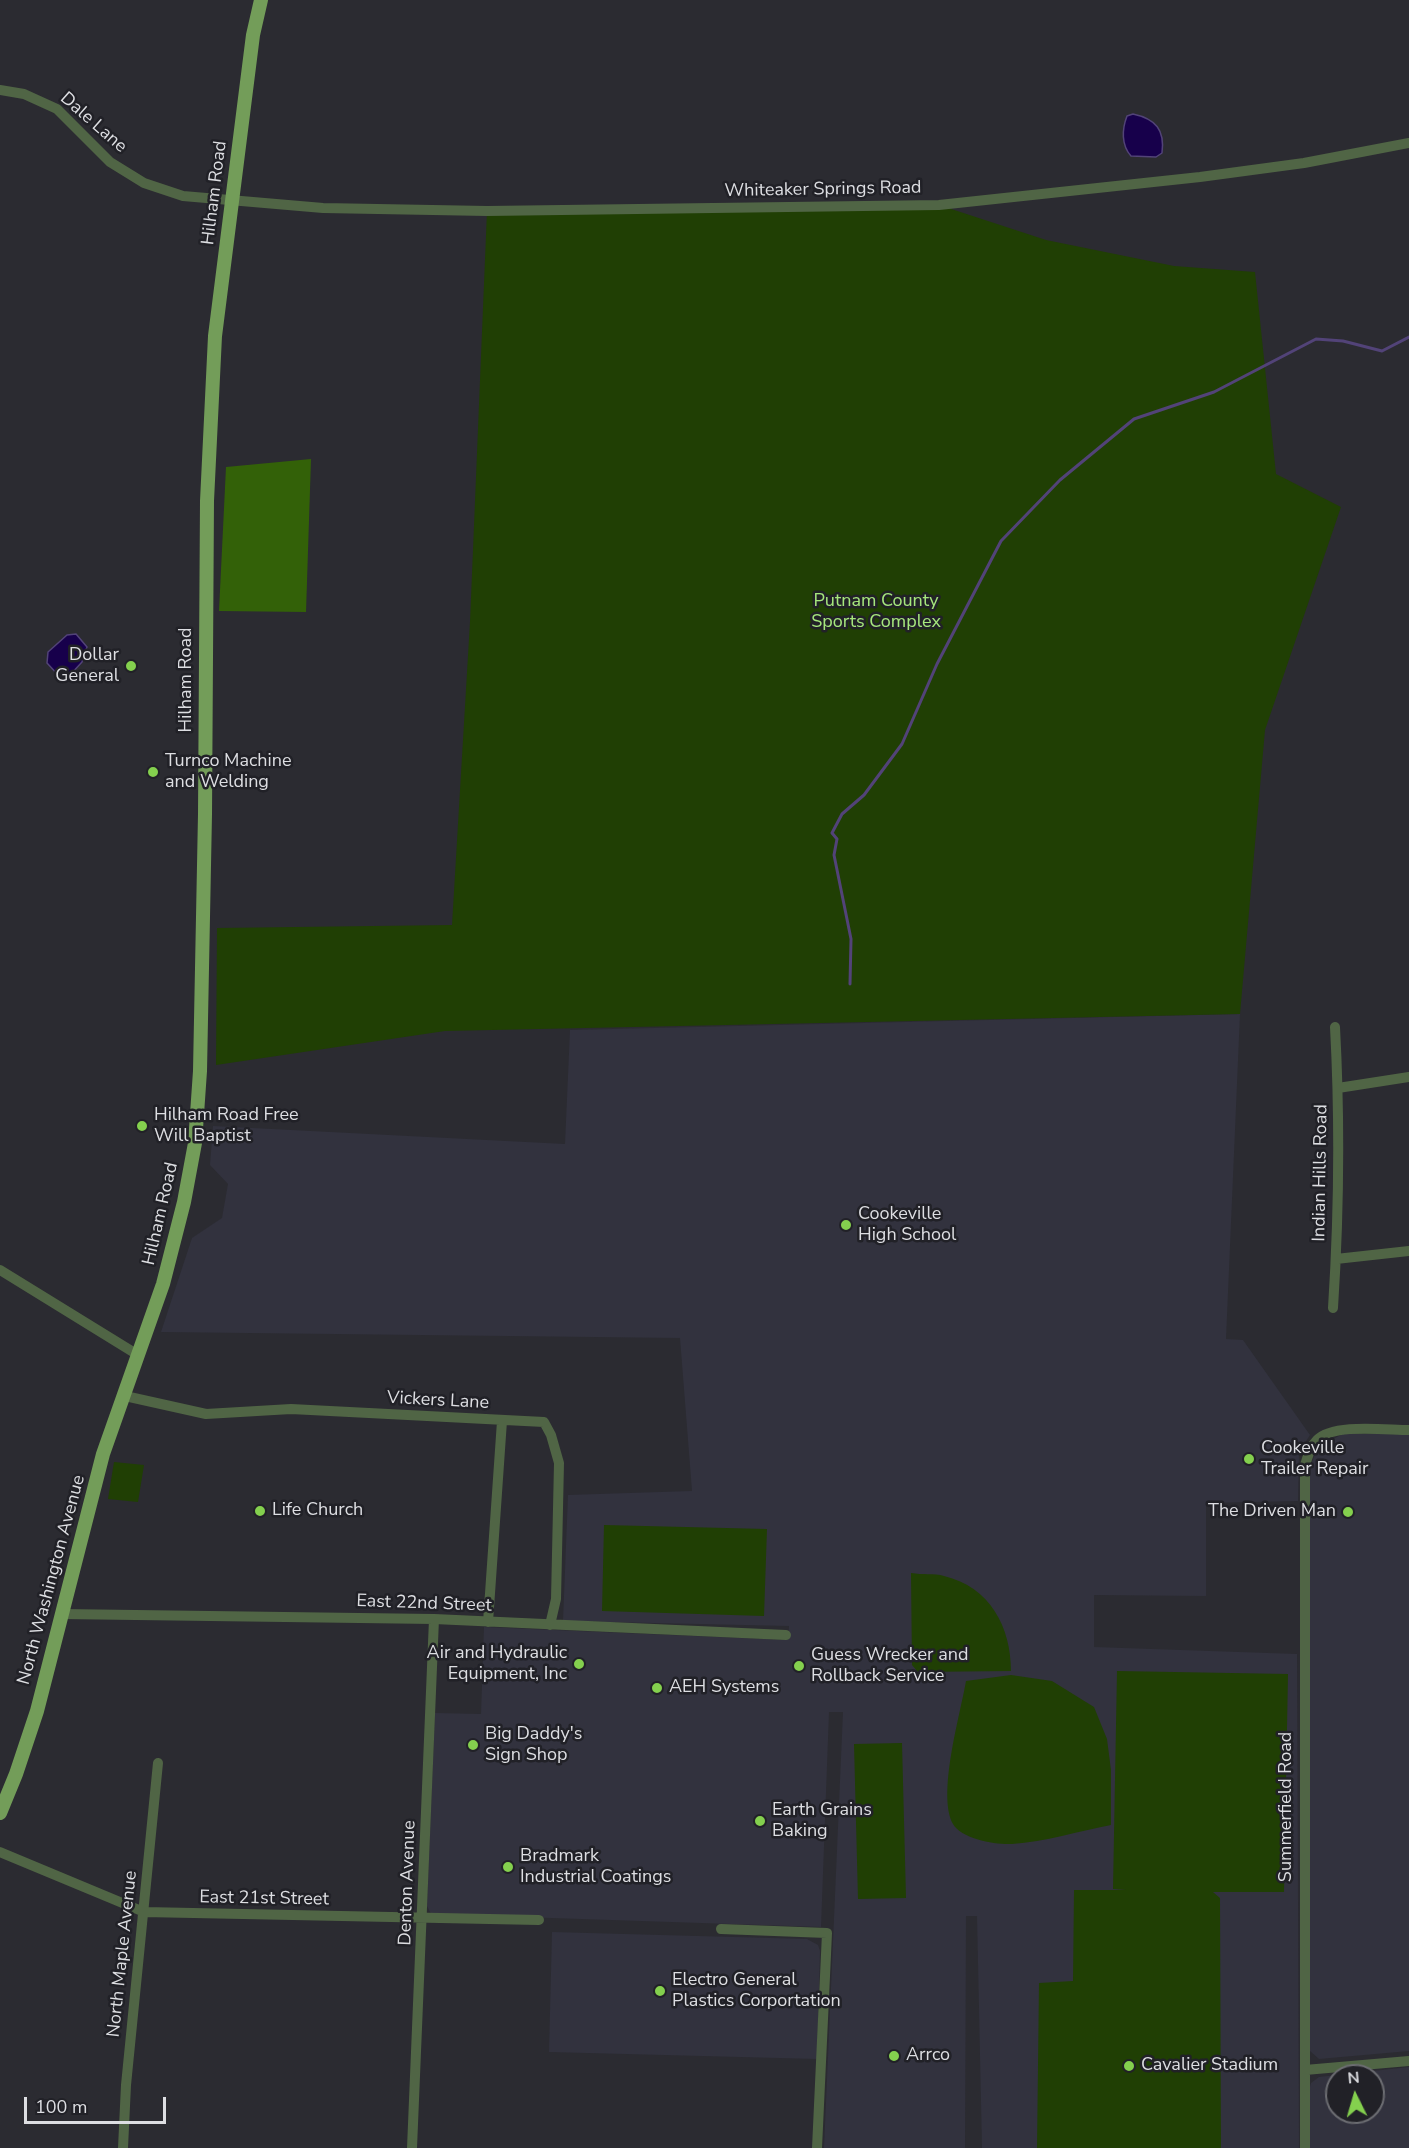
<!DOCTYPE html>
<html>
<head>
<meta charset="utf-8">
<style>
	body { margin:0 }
	#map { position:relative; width:1409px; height:2148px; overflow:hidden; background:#2b2b31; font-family:"Nunito Sans",sans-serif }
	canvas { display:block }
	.north { position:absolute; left:1325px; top:2064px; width:60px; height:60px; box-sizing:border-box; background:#212127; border:2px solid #6c6d72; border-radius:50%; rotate:355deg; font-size:16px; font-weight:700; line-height:24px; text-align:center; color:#dddee2 }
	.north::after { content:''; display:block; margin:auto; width:21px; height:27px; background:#84d04e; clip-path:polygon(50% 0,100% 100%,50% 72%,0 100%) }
	.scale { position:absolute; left:24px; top:2097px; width:142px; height:27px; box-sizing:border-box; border:3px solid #dddee2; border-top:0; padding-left:8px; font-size:18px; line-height:21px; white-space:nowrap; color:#dddee2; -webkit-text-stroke:4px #212127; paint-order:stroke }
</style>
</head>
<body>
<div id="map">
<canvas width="1409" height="2148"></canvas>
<div class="north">N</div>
<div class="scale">100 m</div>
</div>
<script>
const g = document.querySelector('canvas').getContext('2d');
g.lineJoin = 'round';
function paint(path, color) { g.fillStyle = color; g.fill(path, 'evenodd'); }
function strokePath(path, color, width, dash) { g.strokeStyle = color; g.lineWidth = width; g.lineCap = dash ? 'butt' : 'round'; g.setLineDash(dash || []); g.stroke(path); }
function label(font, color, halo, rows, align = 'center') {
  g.font = font + ' "Nunito Sans",sans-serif'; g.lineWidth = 5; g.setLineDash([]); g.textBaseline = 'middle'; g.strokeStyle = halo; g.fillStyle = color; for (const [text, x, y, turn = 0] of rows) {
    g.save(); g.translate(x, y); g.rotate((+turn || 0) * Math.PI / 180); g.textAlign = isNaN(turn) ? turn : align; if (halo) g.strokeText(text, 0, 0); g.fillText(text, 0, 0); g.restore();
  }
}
const built = new Path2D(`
	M1240 1014 1226 1339 1243 1340 1310 1435 1299 1452 1298 1501 1206 1503V1596L1094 1595V1647L1297 1654 1299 2148H982L977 1916H966L965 2148H824L843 1712H829L821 1927 431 1914 427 1906 435 1713 481 1714 484 1627 788 1640 789 1626 563 1621 568 1495 692 1491 680 1338 161 1332 192 1238 222 1218 228 1184 210 1165 213 1126 565 1144 570 1030Z
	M1343 1434H1409V2051L1319 2059 1310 2051 1308 1473 1315 1454 1325 1443Z
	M552 1932 807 1939 818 1945 820 1951 817 2059 549 2052Z
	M1409 2067V2148H1309L1308 2093 1311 2083 1319 2077ZM1337 2076H1373V2112H1337Z`);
const green = new Path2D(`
	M939 205 1046 240 1174 266 1255 272 1276 474 1341 507 1265 730 1240 1014 445 1031 216 1065 217 928 452 925 470 622 487 211Z
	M114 1462 144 1465 138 1502 108 1499Z
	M604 1525 767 1529 764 1616 602 1611Z
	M911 1573C922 1575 934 1573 944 1576 990 1587 1011 1627 1011 1671L918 1672 912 1665Z
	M1117 1671 1288 1674 1284 1892H1213L1220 1898 1221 2148H1037L1039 1983 1073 1981 1074 1890H1126L1113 1889Z
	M1011 1675 1052 1681 1094 1707 1107 1739 1111 1770V1825C1079 1831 1045 1842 1012 1844 997 1845 961 1839 953 1824 937 1794 960 1716 966 1681Z
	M902 1743 906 1898 858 1899 854 1744Z`);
const forest = new Path2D(`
	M311 459 306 612 219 611 226 467Z`);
const water = new Path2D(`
	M1133 114C1156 119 1165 130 1162 153L1156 157 1131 156C1121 145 1122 129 1127 116Z
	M76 634 87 647 82 662 71 674 59 676 47 663 48 652 67 635Z`);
const stream = new Path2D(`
	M850 984 851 939 834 855 837 839 832 833 842 814 864 795 902 744 937 664 1001 541 1060 480 1134 419 1214 392 1316 339 1343 341 1382 351 1409 337`);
const minor = new Path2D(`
	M0 90 24 94 57 109 110 162 144 183 183 196 323 208 487 211 939 205 1200 177 1304 163 1409 143
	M1338 1088 1409 1077
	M1336 1259 1409 1251
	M0 1270 138 1355
	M1333 1308C1339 1215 1340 1120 1335 1027
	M125 1396 206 1414 291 1409 544 1422 551 1435 559 1463 556 1599 550 1625
	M61 1614 434 1619 786 1635
	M488 1622 502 1421
	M0 1852 144 1912 539 1920
	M721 1929 827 1933 817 2148
	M1305 2070 1409 2061
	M123 2148 126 2085 158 1763
	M412 2148 434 1619
	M1305 2148V1465C1308 1456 1310 1447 1317 1440 1333 1423 1386 1430 1409 1430`);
const major = new Path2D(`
	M0 1813 16 1774 37 1711 103 1454 163 1284 184 1202 195 1143 200 1071 205 814 207 501 215 336 253 35 261 0`);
const markers = [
	[131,666,6,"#84d04e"],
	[153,772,6,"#84d04e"],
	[142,1126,6,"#84d04e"],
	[846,1225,6,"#84d04e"],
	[1249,1459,6,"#84d04e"],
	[260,1511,6,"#84d04e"],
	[1348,1512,6,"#84d04e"],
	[579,1664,6,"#84d04e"],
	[799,1666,6,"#84d04e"],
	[657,1688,6,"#84d04e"],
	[473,1745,6,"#84d04e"],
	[760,1821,6,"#84d04e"],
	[508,1867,6,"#84d04e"],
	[660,1991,6,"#84d04e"],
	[894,2056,6,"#84d04e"],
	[1129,2066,6,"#84d04e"]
];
const streetNames = [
	["Dale Lane",93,123,41],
	["Whiteaker Springs Road",823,190,-1],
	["Hilham Road",215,193,-83],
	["Hilham Road",187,680,-90],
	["Indian Hills Road",1321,1173,-89],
	["Hilham Road",161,1214,-77],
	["Vickers Lane",438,1401,3],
	["North Washington Avenue",52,1580,-75],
	["East 22nd Street",424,1604,2],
	["Summerfield Road",1287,1807,-90],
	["Denton Avenue",408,1883,-88],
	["East 21st Street",264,1899,1],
	["North Maple Avenue",123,1954,-84]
];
const parkNames = [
	["Putnam County",876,602],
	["Sports Complex",876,623]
];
const poiNames = [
	["Dollar",119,656,"right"],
	["General",119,677,"right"],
	["Turnco Machine",165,762],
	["and Welding",165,783],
	["Hilham Road Free",154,1116],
	["Will Baptist",154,1137],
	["Cookeville",858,1215],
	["High School",858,1236],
	["Cookeville",1261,1449],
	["Trailer Repair",1261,1470],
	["Life Church",272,1511],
	["The Driven Man",1336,1512,"right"],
	["Air and Hydraulic",567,1654,"right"],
	["Equipment, Inc",567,1675,"right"],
	["Guess Wrecker and",811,1656],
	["Rollback Service",811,1677],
	["AEH Systems",669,1688],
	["Big Daddy's",485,1735],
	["Sign Shop",485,1756],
	["Earth Grains",772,1811],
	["Baking",772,1832],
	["Bradmark",520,1857],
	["Industrial Coatings",520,1878],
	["Electro General",672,1981],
	["Plastics Corportation",672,2002],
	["Arrco",906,2056],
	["Cavalier Stadium",1141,2066]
];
paint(built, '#32323e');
paint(green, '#203f04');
paint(forest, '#336108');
paint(water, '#17004b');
strokePath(water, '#524378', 1.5);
strokePath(stream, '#524378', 3);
strokePath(minor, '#506545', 10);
strokePath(major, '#739d59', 14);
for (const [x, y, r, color] of markers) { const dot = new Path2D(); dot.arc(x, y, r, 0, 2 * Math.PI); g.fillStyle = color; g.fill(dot); strokePath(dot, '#212127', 2); }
label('18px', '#dddee2', '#212127', streetNames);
label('18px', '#a6e77d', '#212127', parkNames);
label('18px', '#dddee2', '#212127', poiNames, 'left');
</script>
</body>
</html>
